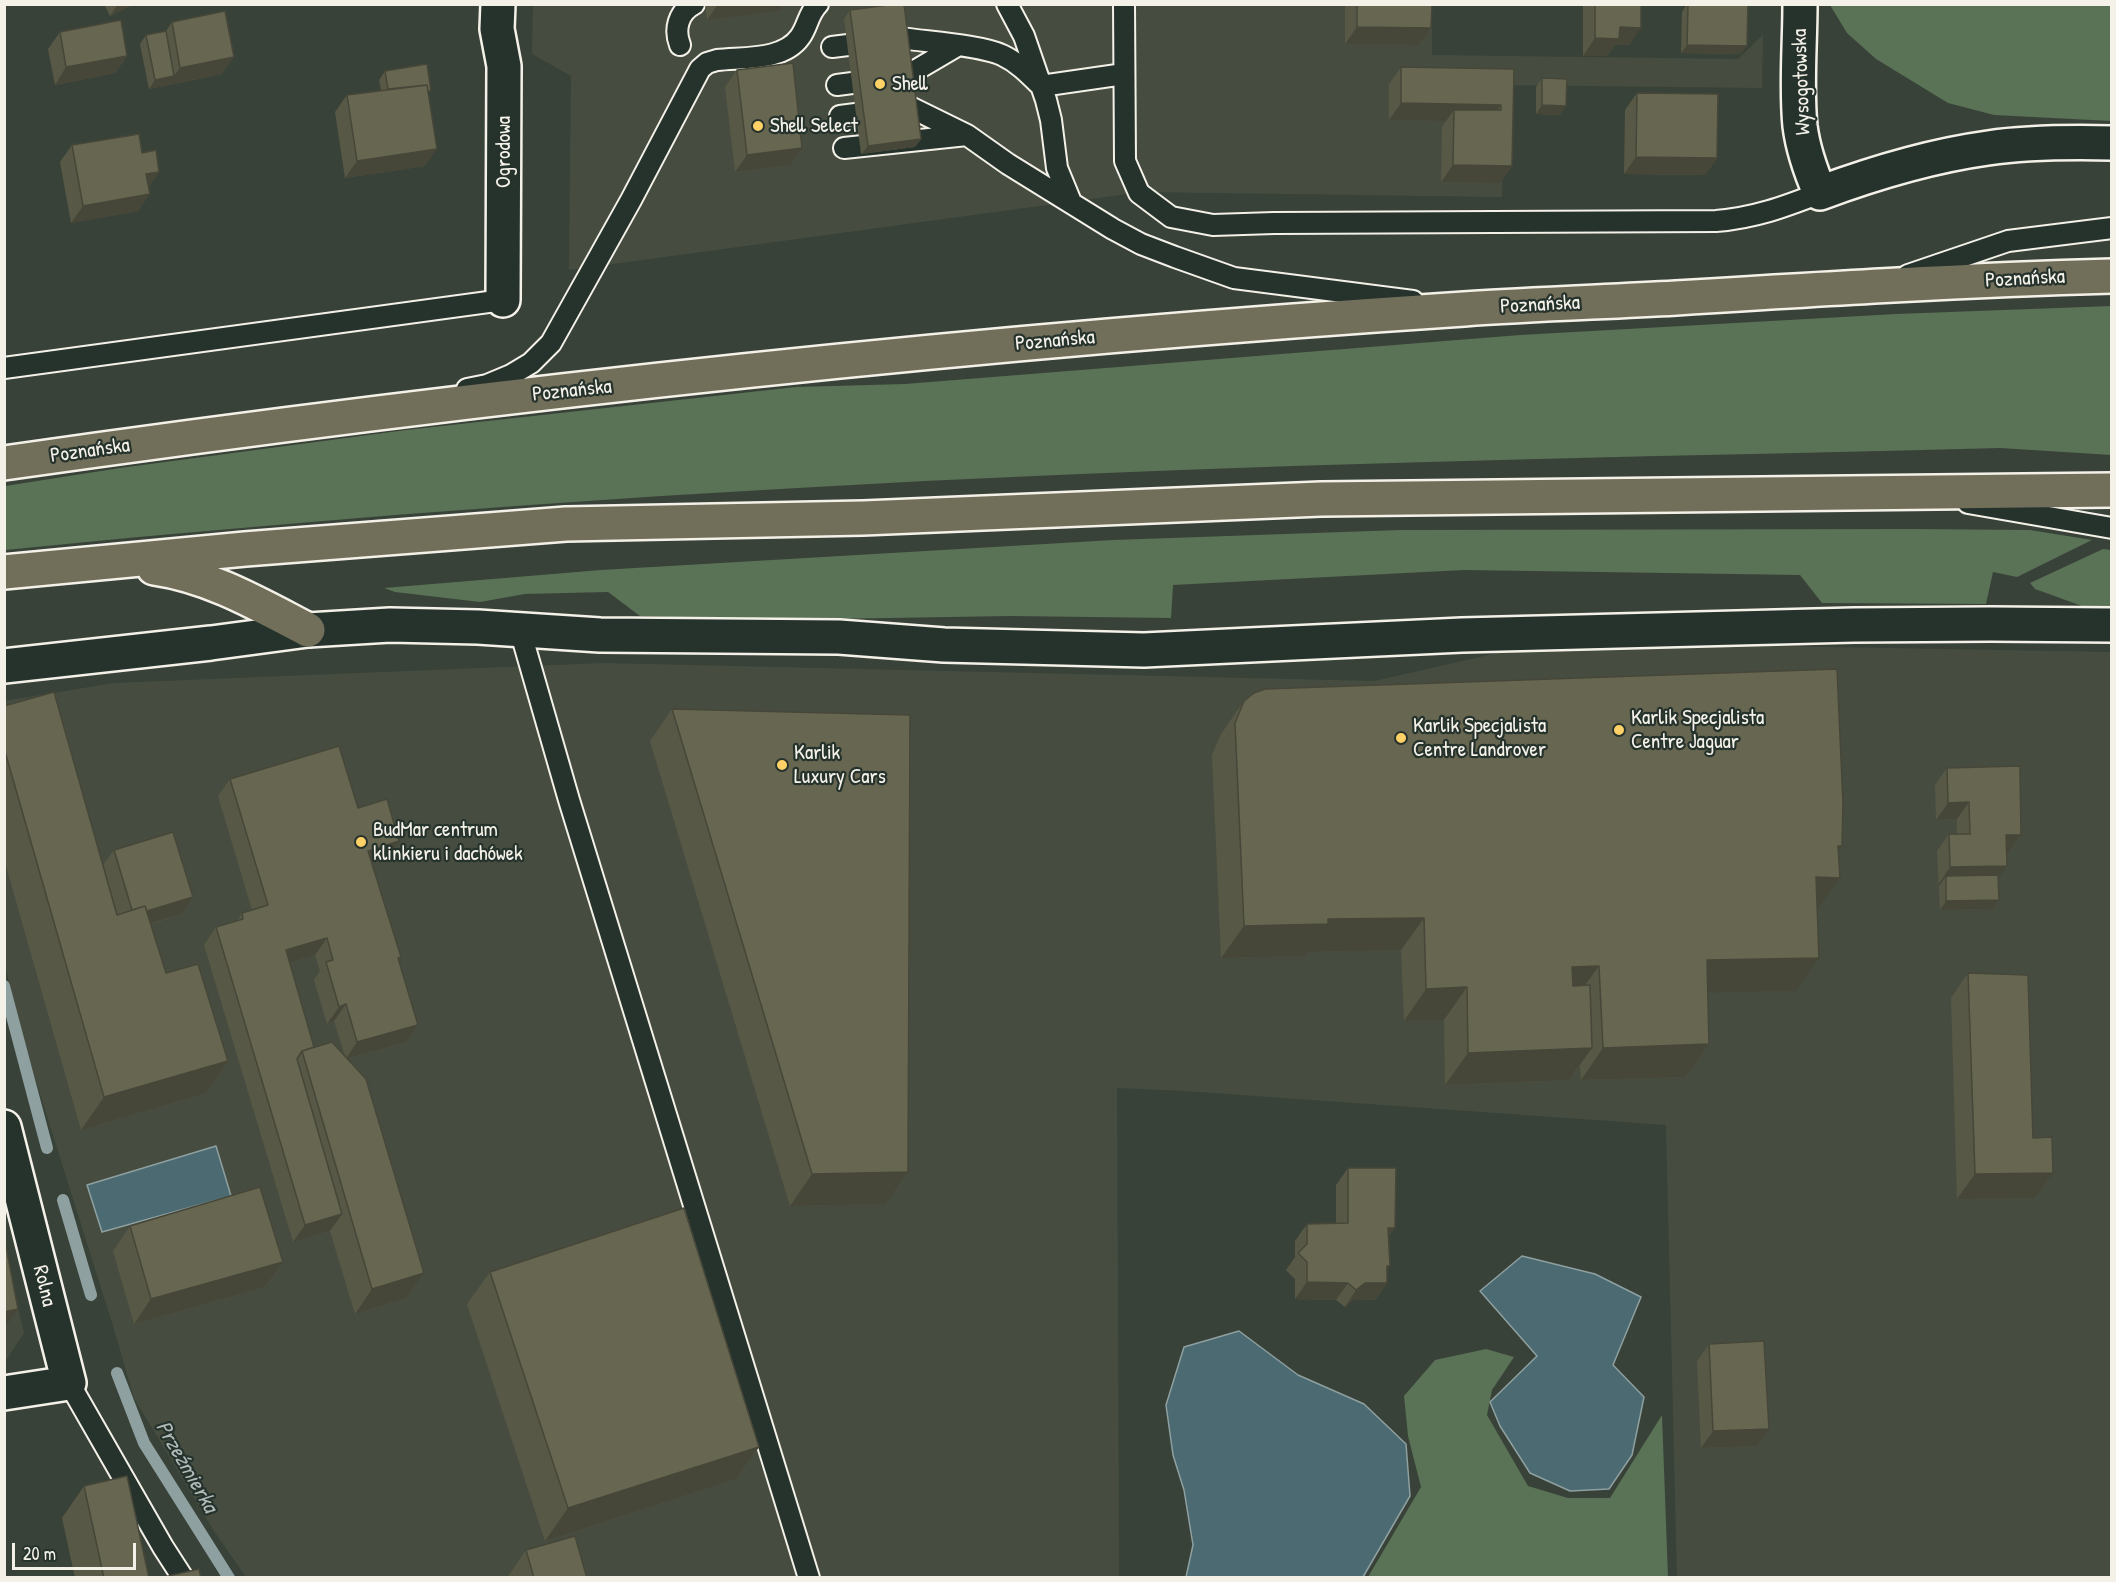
<!DOCTYPE html>
<html>
<head>
<meta charset="utf-8">
<style>
	body { margin:0 }
	#map { position:relative; width:2116px; height:1582px; overflow:hidden; background:#394238; font-family:"Patrick Hand",sans-serif }
	canvas { display:block }
	.frame { position:absolute; inset:0; border:6px solid #f4f1e8; pointer-events:none }
	.scale { position:absolute; left:12px; top:1543px; width:124px; height:27px; box-sizing:border-box; border:3px solid #f4f1e8; border-top:0; padding-left:8px; font-size:18px; line-height:21px; white-space:nowrap; color:#f4f1e8; -webkit-text-stroke:4px #26332d; paint-order:stroke }
</style>
</head>
<body>
<div id="map">
<canvas width="2116" height="1582"></canvas>
<div class="frame"></div>
<div class="scale">20 m</div>
</div>
<script>
const g = document.querySelector('canvas').getContext('2d');
g.lineJoin = 'round';
function paint(path, color) { g.fillStyle = color; g.fill(path, 'evenodd'); }
function strokePath(path, color, width, dash) { g.strokeStyle = color; g.lineWidth = width; g.lineCap = dash ? 'butt' : 'round'; g.setLineDash(dash || []); g.stroke(path); }
function label(font, color, halo, rows, align = 'center') {
  g.font = font + ' "Patrick Hand",sans-serif'; g.lineWidth = 4.5; g.setLineDash([]); g.textBaseline = 'middle'; g.strokeStyle = halo; g.fillStyle = color; for (const [text, x, y, turn = 0] of rows) {
    g.save(); g.translate(x, y); g.rotate((+turn || 0) * Math.PI / 180); g.textAlign = isNaN(turn) ? turn : align; if (halo) g.strokeText(text, 0, 0); g.fillText(text, 0, 0); g.restore();
  }
}
const built = new Path2D(`
	M533 4 1432 5V55L1738 59 1763 35 1762 88 1504 85 1502 197 1142 192 569 270 571 76 532 54Z
	M1545 642 2111 652V1577H1677L1666 1125 1185 1091 1117 1088 1119 1577H246L214 1531 134 1398 114 1329 19 1027 4 960V701L114 683 604 663 1375 681Z
	M4 1251 24 1333 7 1359 5 1360Z`);
const green = new Path2D(`
	M1830 5H2111V121L1994 115 1948 103 1876 59 1847 33Z
	M2111 306V455L2000 448C1686 456 1371 461 1057 475 705 490 354 515 5 550V486L120 468 406 430 796 387 905 384 1520 335 1896 314Z
	M1913 529 2030 530 2092 540 2017 577 1993 572 1986 604 1822 603 1800 575 1464 570 1173 585 1171 618 1011 616 765 620 640 616 608 592 525 594 480 602 395 592 384 588 601 570 1113 540 1400 530Z
	M2103 549 2111 550V611L2093 610 2035 589 2030 583Z
	M1486 1349 1514 1357 1492 1390 1487 1415 1528 1486 1568 1498H1610L1662 1415 1668 1577H1368L1421 1487 1408 1436 1404 1396 1435 1360Z`);
const water = new Path2D(`
	M216 1146 231 1196 102 1232 87 1185Z
	M1522 1256 1595 1274 1641 1297 1613 1365 1644 1397 1632 1455 1609 1489 1570 1491 1530 1473 1500 1426 1490 1402 1537 1356 1480 1291Z
	M1239 1331 1298 1375 1364 1404 1406 1444 1410 1496 1363 1577H1186L1193 1545 1184 1490 1173 1455 1166 1405 1184 1347Z`);
const stream = new Path2D(`
	M4 986 47 1148
	M63 1200 91 1295
	M117 1373 144 1443 229 1578`);
const service = new Path2D(`
	M1007 4 1024 36 1046 100 1051 120 1057 168 1071 202
	M1124 4 1125 161 1139 193 1171 217 1213 225 1274 223 1716 221C1754 218 1784 207 1820 193
	M901 38C927 42 981 45 1002 55 1017 62 1028 73 1039 84
	M680 45C674 30 678 12 694 4
	M832 47 848 45
	M837 85 906 76 957 46
	M1041 86 1124 74
	M840 116 910 107 967 135
	M844 148 967 135 1008 164 1113 229 1141 244 1175 257 1234 278 1413 301
	M1908 275 2008 241 2112 228
	M4 368 503 300
	M467 389 487 385 511 375 531 363 551 343 631 200 700 69 707 63 717 60C744 57 783 61 800 37 808 26 808 14 818 4
	M1968 503 2112 528
	M520 630 569 800 809 1578
	M69 1383 163 1547 183 1578`);
const minor = new Path2D(`
	M498 4 497 29 504 66 503 300
	M1800 4C1800 45 1796 86 1800 126 1803 150 1811 172 1820 193 1874 173 1930 156 1988 148 2029 142 2070 142 2112 143
	M4 666 211 643 308 630 390 625 478 627 600 635 839 637 944 645 1144 650 1462 635 1854 625 1990 624 2112 625
	M4 1127 69 1383 4 1393`);
const primary = new Path2D(`
	M4 463C488 394 976 341 1464 309 1534 304 1605 302 1676 298 1821 289 1966 280 2112 276
	M154 568C210 576 258 604 308 630
	M4 572 245 549 566 524 863 518 1321 499 2112 490`);
const wall = new Path2D(`
	M104 4H131L130 6 110 16Z
	M705 4H784L779 11 707 20Z
	M1345 4H1432L1431 28 1419 45 1345 44Z
	M1583 4H1641L1629 45H1615L1607 56H1583Z
	M1687 4H1748L1741 54 1681 53 1682 12Z
	M850 10 921 139 915 147 861 154 844 19Z
	M172 22 222 74 149 89 140 44 146 35 166 31Z
	M60 32 127 56 115 73 55 85 48 49Z
	M1401 67 1514 69 1512 166 1500 183 1441 182 1442 127 1446 121 1389 120V84Z
	M737 70 790 165 735 172 725 87Z
	M385 71 429 95 425 166 345 178 335 112 347 95 381 90 379 80Z
	M1542 78 1560 115 1536 114V87Z
	M1637 93 1717 158 1705 175 1624 174 1625 110Z
	M72 145 148 188 138 211 71 223 60 162Z
	M1244 701 1838 851 1817 910 1796 991 1708 992 1709 1044 1686 1077 1581 1080 1580 1066 1569 1080 1445 1085 1444 1020 1404 1021 1401 950 1308 952 1305 956 1221 958 1212 755 1221 734Z
	M4 706 103 865 114 850 193 897 181 914 151 924 166 973 228 1061 206 1093 81 1130 4 859Z
	M672 709 908 1172 886 1204 790 1206 650 741Z
	M1947 768 2021 835 2009 852H2007L1999 879V900L1993 909 1940 910 1937 851 1949 834H1957V819L1936 820 1935 785Z
	M230 779 358 808 399 841 387 858 372 863 399 960 406 1042 347 1059 406 1298 355 1314 330 1231 293 1242 204 945 216 927 236 922 242 913 252 910 218 796ZM315 955 320 971 314 980 327 1024 334 1021 345 1056 314 1047 290 962Z
	M1968 973 2033 1138 2035 1198 1957 1199 1951 998Z
	M1348 1168 1395 1228 1388 1237 1387 1283 1375 1300H1353L1345 1307 1336 1300 1295 1299V1279L1286 1270 1295 1257V1241L1307 1224 1336 1223V1185Z
	M130 1226 283 1262 265 1287 134 1324 113 1251Z
	M490 1272 759 1447 736 1479 545 1541 467 1304Z
	M1709 1344 1757 1446 1701 1448 1697 1361Z
	M84 1486 149 1578H75L62 1518Z
	M526 1550 587 1578H509V1575Z`);
const shadedWall = new Path2D(`
	M118 4H131L130 6 110 16Z
	M718 4H784L779 11 707 20Z
	M1357 27 1431 28 1419 45 1345 44Z
	M1620 27 1641 28 1629 45H1615L1607 56H1583L1595 38Z
	M1687 45 1747 46 1741 54 1681 53Z
	M127 56 115 73 55 85 66 67Z
	M234 57 222 74 149 89 155 80 174 76 180 68Z
	M1401 103 1501 105 1489 122 1454 110 1446 121 1389 120Z
	M1542 105 1566 106 1560 115 1536 114Z
	M921 139 915 147 861 154 868 146Z
	M802 148 790 165 735 172 747 155Z
	M437 149 425 166 345 178 357 161Z
	M1636 157 1717 158 1705 175 1624 174Z
	M1453 165 1512 166 1500 183 1441 182Z
	M159 172 148 189 146 174Z
	M150 194 138 211 71 223 83 206Z
	M1969 802 1957 819 1936 820 1948 803Z
	M2006 835H2021L2009 852H1994Z
	M399 841 387 858 356 868 368 851Z
	M1838 846H1842L1820 877 1840 878 1817 910 1793 909Z
	M2007 866 1995 884 1946 876 1940 885H1938L1950 867Z
	M193 897 181 914 122 932 134 915Z
	M1999 900 1993 909 1940 910 1946 901Z
	M1424 918 1401 950 1308 952 1305 956 1221 958 1244 926 1328 919Z
	M327 938 315 955 274 967 286 950Z
	M1819 958 1796 991 1685 993 1707 960Z
	M1599 966 1576 998 1550 999 1572 967Z
	M1467 987 1444 1020 1404 1021 1426 989Z
	M346 1004 334 1021 327 1024 339 1007Z
	M418 1025 406 1042 346 1059 357 1042Z
	M1709 1044 1686 1077 1581 1080 1603 1048Z
	M1592 1048 1569 1080 1445 1085 1468 1053Z
	M228 1061 206 1093 81 1130 104 1097Z
	M908 1172 886 1204 790 1206 812 1174Z
	M2053 1173 2035 1198 1957 1199 1975 1174Z
	M342 1214 330 1231 293 1242 305 1225Z
	M1388 1228H1395L1383 1245Z
	M283 1262 265 1287 134 1324 151 1299Z
	M1387 1266H1390L1378 1283H1387L1375 1300H1353L1345 1307 1356 1290Z
	M424 1273 406 1298 355 1314 372 1289Z
	M1307 1282 1348 1283 1336 1300 1295 1299Z
	M18 1309 6 1326 4 1327V1312Z
	M1769 1429 1757 1446 1701 1448 1713 1431Z
	M759 1447 736 1479 545 1541 568 1508Z`);
const building = new Path2D(`
	M896 4H904L921 139 868 146 850 10Z
	M1357 4H1432L1431 28 1357 27Z
	M1595 4H1641V28L1620 27 1619 39 1595 38Z
	M1688 4H1748L1747 46 1687 45Z
	M225 11 234 57 180 68 172 22Z
	M121 20 127 56 66 67 60 32Z
	M166 31 174 76 155 80 146 35Z
	M793 63 802 148 747 155 737 70Z
	M427 64 431 91H428L427 85 388 89 385 71Z
	M1401 67 1514 69 1512 166 1453 165 1454 110H1501V105L1401 103Z
	M1542 78 1567 79 1566 106 1542 105Z
	M427 85 437 149 357 161 347 95Z
	M1637 93 1718 94 1717 158 1636 157Z
	M139 134 142 153 156 150 159 172 146 174 150 194 83 206 72 145Z
	M1837 669 1843 803 1842 846H1838L1840 878 1816 877 1819 958 1707 960 1709 1044 1603 1048 1599 966 1572 967 1573 986 1590 985 1592 1048 1468 1053 1467 987 1426 989 1424 918 1328 919V924L1244 926 1235 723 1244 701 1254 693 1265 689Z
	M54 692 117 915 145 906 166 973 198 964 228 1061 104 1097 4 748V706Z
	M672 709 910 715 908 1172 812 1174Z
	M339 746 358 808 387 799 399 841 368 851 401 957 398 958 418 1025 357 1042 346 1004 339 1007 326 962 333 960 327 938 286 950 314 1047 302 1051 297 1059 342 1214 305 1225 216 927 243 919 242 913 268 905 230 779Z
	M2020 766 2021 835H2006L2007 866 1950 867 1949 834H1970L1969 802 1948 803 1947 768Z
	M173 832 193 897 147 911 145 906 132 910 114 850Z
	M1998 875 1999 900 1946 901V876Z
	M1968 973 2028 975 2033 1138 2052 1137 2053 1173 1975 1174Z
	M332 1042 366 1079 424 1273 372 1289 302 1051Z
	M1348 1168H1396L1395 1228H1388L1390 1266H1387V1283H1365L1356 1290 1348 1283 1307 1282V1262L1298 1253 1307 1244V1224L1348 1223Z
	M260 1187 283 1262 151 1299 130 1226Z
	M684 1208 759 1447 568 1508 490 1272Z
	M4 1236 18 1309 4 1312Z
	M1764 1341 1769 1429 1713 1431 1709 1344Z
	M127 1476 149 1578H104L84 1486Z
	M575 1536 587 1578H534L526 1550Z
	M199 1569 201 1578H160Z`);
const markers = [
	[880,84,6,"#ffd166"],
	[758,126,6,"#ffd166"],
	[1619,730,6,"#ffd166"],
	[1401,738,6,"#ffd166"],
	[782,765,6,"#ffd166"],
	[361,842,6,"#ffd166"]
];
const streetNames = [
	["Wysogotowska",1802,82,-92],
	["Ogrodowa",504,152,-90],
	["Poznańska",2025,279,-3],
	["Poznańska",1540,305,-3],
	["Poznańska",1055,341,-5],
	["Poznańska",572,391,-6],
	["Poznańska",90,451,-8],
	["Rolna",44,1286,76]
];
const poiNames = [
	["Shell",892,84],
	["Shell Select",770,126],
	["Karlik Specjalista",1631,718],
	["Centre Jaguar",1631,742],
	["Karlik Specjalista",1413,726],
	["Centre Landrover",1413,750],
	["Karlik",794,753],
	["Luxury Cars",794,777],
	["BudMar centrum",373,830],
	["klinkieru i dachówek",373,854]
];
const waterNames = [
	["Przeźmierka",186,1467,60]
];
paint(built, '#464d40');
paint(green, '#5a7256');
paint(water, '#4b6a72');
strokePath(water, '#8fa0a1', 1.5);
strokePath(stream, '#8fa0a1', 12);
strokePath(service, '#f4f1e8', 24);
strokePath(minor, '#f4f1e8', 38);
strokePath(primary, '#f4f1e8', 38);
strokePath(service, '#26332d', 20);
strokePath(minor, '#26332d', 33);
strokePath(primary, '#716e59', 33);
paint(wall, '#585846');
paint(shadedWall, '#474739');
paint(building, '#666651');
strokePath(building, '#474739', 1.5);
for (const [x, y, r, color] of markers) { const dot = new Path2D(); dot.arc(x, y, r, 0, 2 * Math.PI); g.fillStyle = color; g.fill(dot); strokePath(dot, '#26332d', 2); }
label('21px', '#f4f1e8', '#26332d', streetNames);
label('21px', '#f4f1e8', '#26332d', poiNames, 'left');
label('italic 22px', '#b0bbb9', '#26332d', waterNames);
</script>
</body>
</html>
